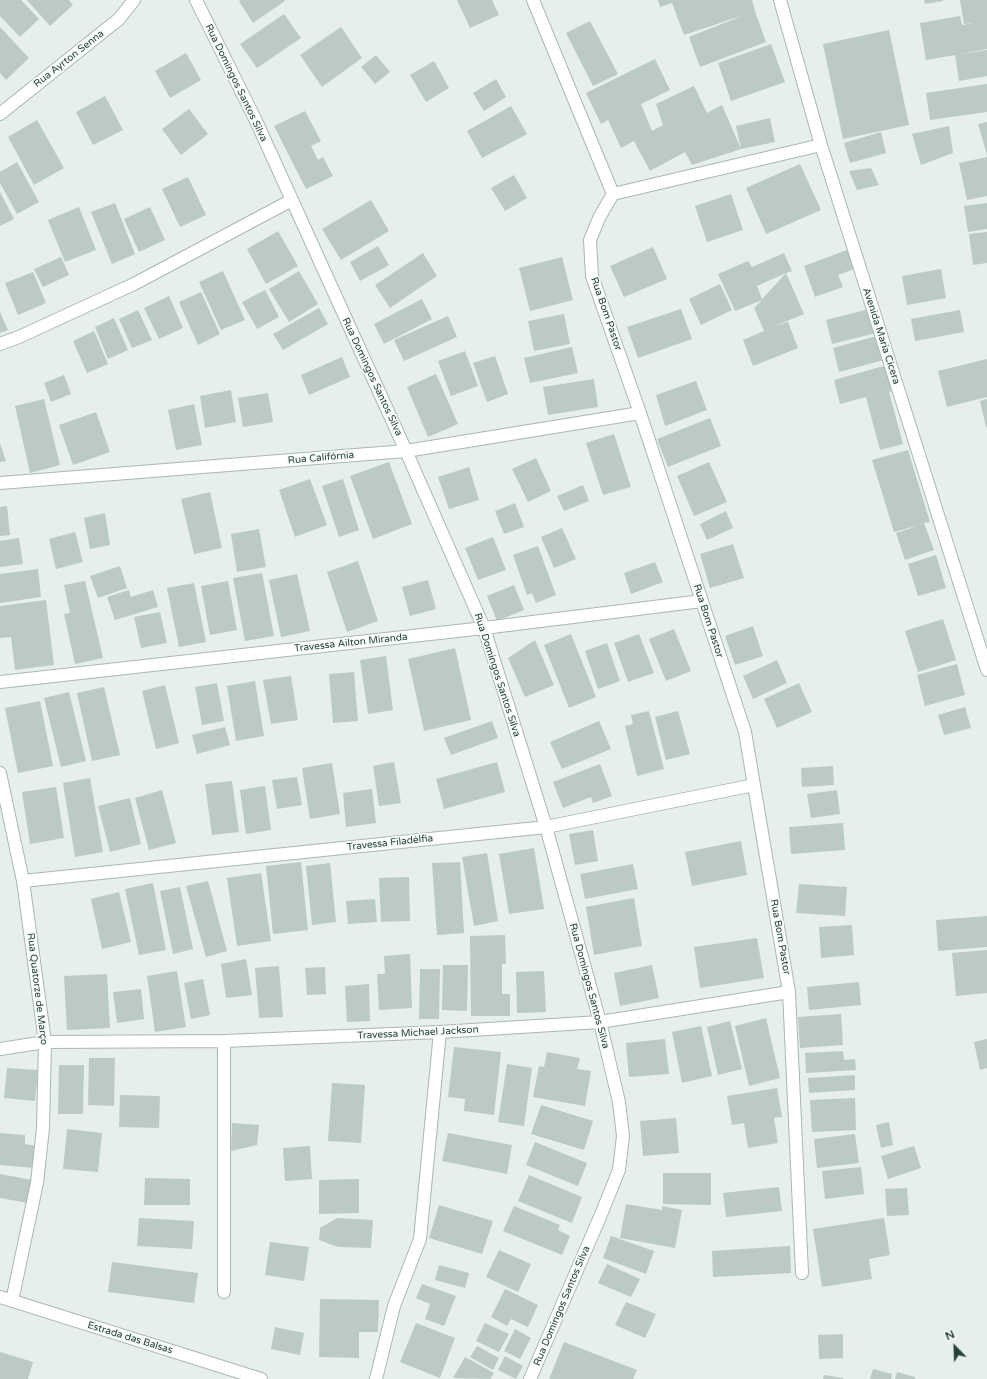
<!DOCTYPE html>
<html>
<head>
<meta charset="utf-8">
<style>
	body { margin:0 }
	#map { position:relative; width:987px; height:1379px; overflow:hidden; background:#e6efeb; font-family:"Varela Round",sans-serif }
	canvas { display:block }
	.north { position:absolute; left:935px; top:1327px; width:40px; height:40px; -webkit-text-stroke:3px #f7fbf9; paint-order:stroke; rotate:337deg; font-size:11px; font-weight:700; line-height:16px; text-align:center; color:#24423a }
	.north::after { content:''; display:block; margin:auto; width:14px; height:18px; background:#24423a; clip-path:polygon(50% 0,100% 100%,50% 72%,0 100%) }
</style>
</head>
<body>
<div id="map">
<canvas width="987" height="1379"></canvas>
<div class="north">N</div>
</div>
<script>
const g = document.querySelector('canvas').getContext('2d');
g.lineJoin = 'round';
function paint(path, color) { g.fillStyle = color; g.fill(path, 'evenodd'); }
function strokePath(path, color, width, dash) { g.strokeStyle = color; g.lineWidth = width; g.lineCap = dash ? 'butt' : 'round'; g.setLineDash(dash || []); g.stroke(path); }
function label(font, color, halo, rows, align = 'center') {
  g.font = font + ' "Varela Round",sans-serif'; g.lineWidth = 3.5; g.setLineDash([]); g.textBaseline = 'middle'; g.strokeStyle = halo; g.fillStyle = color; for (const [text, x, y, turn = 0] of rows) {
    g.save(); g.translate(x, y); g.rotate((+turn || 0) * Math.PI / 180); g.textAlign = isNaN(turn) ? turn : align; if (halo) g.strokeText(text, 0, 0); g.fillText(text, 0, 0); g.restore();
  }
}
const building = new Path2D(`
	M0 0H21L39 19 20 37 0 16Z
	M27 0H69L73 5 50 26Z
	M241 0H284L285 1 253 23 239 1Z
	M457 0H492L499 15 470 28Z
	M658 0H752L755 11 766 42 700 67 689 37 747 14 684 35 672 3 660 7Z
	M924 0H943V1L925 4Z
	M960 0H987V49L957 55 987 50V76L959 81 955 55 926 60 920 23 960 16 962 25 973 23 964 24Z
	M284 14 301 38 257 68 240 44Z
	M590 21 618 74 593 86 566 33Z
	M0 27 29 58 6 80 0 73Z
	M341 27 362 58 322 87 300 55Z
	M889 30 909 125 843 139 823 44Z
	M771 44 785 82 731 101 718 63Z
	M186 53 201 80 170 98 155 71Z
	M376 55 390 72 375 84 361 67Z
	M655 59 670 90 641 104 652 131 663 125 656 104 694 86 707 113 722 105 741 149 692 165 685 152 650 171 634 141 621 148 608 120 601 124 586 93Z
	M434 61 449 88 426 102 410 75Z
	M496 79 506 97 484 111 473 93Z
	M987 84V112L930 120 926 93Z
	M105 96 123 130 93 145 76 112Z
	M511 106 527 134 482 158 467 131Z
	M189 109 208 134 181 155 162 129Z
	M305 111 321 141 311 146 318 160 323 157 333 176 306 189 274 126Z
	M770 118 775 142 741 149 736 126Z
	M37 120 64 168 34 185 8 137Z
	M987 122V155L978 124Z
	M949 126 953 153 921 165 912 134Z
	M881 132 886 153 850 163 844 143Z
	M987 157V196L967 200 959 163Z
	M17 162 39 202 17 214 0 183V172Z
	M800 164 821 210 766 234 746 188Z
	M871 168 879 185 857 190 849 171Z
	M514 175 527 198 505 211 491 188Z
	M188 177 206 215 180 227 162 189Z
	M0 192 14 219 0 226Z
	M731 194 743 230 707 242 695 206Z
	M371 200 389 231 341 260 322 229Z
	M115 203 135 254 112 264 91 212Z
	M987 203V229L968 232 964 206Z
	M79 207 96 250 65 262 48 220Z
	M150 207 165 240 139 252 124 219Z
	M278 231 298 266 266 284 247 249Z
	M987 232V263L973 265 969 234Z
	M378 246 389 265 360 281 350 262Z
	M653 247 667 279 624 297 610 266Z
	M847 250 854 269 838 275 843 287 815 297 804 266Z
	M423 253 437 276 390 308 375 285Z
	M784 253 792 271 786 273 804 314 775 326 788 322 798 348 753 366 743 340 764 331 754 308 762 300 735 311 718 274 748 261 752 267ZM786 273 763 298 762 299 757 286Z
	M61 257 69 275 43 287 34 269Z
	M562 257 573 300 530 311 519 268Z
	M941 269 946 298 907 305 902 276Z
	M223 271 245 320 221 330 199 282Z
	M299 271 318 304 289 322 269 289Z
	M33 272 46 303 18 315 5 283Z
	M720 284 732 310 701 325 689 299Z
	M265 290 279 317 257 329 242 302Z
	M201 292 220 334 198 345 179 302Z
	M169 296 183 328 159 339 144 308Z
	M422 299 432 319 384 344 374 324Z
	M319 308 328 324 283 350 273 334Z
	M681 309 692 339 638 358 627 327Z
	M869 309 876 333 832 344 826 320Z
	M138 310 152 340 132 348 119 319Z
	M960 310 964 332 915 341 911 319Z
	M0 312 8 330 0 333Z
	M564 314 570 344 534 351 528 321Z
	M448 316 457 337 404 361 394 340Z
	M114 318 128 350 108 359 95 327Z
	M94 331 108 364 87 373 73 341Z
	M877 336 884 360 839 372 833 348Z
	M572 347 578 373 530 383 524 358Z
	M465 351 478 386 451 396 438 361Z
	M495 356 508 394 487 402 473 363Z
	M342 357 350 377 309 395 301 375Z
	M987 359V397L947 407 938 371Z
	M887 365 894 390 889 392 903 444 880 450 866 397 840 404 834 380Z
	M436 374 458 424 428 437 407 387Z
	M64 375 71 394 51 402 44 383Z
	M594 379 598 407 548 415 543 387Z
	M696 381 707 410 665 426 656 395Z
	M231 390 236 422 205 428 200 396Z
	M268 393 273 422 243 427 238 398Z
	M44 399 60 465 30 473 15 406Z
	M987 399V427H986L980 401Z
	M194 404 202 445 176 450 168 410Z
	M96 412 110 452 73 465 59 425Z
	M710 418 721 446 668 467 657 439Z
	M614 434 631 487 603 495 586 443Z
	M0 443 6 461 0 462Z
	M908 450 930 522 924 523 934 550 905 560 896 533 920 525 894 532 872 460Z
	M536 458 551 491 528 502 512 469Z
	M389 462 412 524 373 539 350 476Z
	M709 462 727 502 694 516 677 476Z
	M469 467 479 500 449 509 438 477Z
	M310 479 327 525 295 537 279 490Z
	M343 479 359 530 339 537 322 486Z
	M583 485 589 501 564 511 557 496Z
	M210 492 222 548 194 554 181 499Z
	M515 503 524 527 504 534 495 511Z
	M7 506 10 535 0 536V507Z
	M726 511 733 528 707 540 700 524Z
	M105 513 110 545 90 549 84 518Z
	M562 528 576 559 554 568 541 537Z
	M259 529 266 567 237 572 231 534Z
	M75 532 83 562 56 569 49 539Z
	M493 537 506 570 478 580 465 548Z
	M19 538 23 564 0 567V541Z
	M733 544 744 578 710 588 700 554Z
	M538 546 556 595 536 603 532 593 527 595 513 555Z
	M936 555 946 588 918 596 908 564Z
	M358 561 378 621 347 632 327 572Z
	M655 562 663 582 631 594 624 573Z
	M120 566 127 588 98 598 90 576Z
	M38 569 41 597 0 603V574Z
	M262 573 274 636 245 641 233 578Z
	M297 574 310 631 281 637 269 580Z
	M428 580 436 609 410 616 402 587Z
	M85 581 103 658 75 664 64 614 70 613 64 585Z
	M228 581 237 630 210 635 201 586Z
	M194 583 206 642 179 647 167 588Z
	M514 585 524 610 497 621 487 596Z
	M129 590 131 597 153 590 158 607 115 620 107 597Z
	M46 600 54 665 15 670 11 637 0 638V606Z
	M160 612 167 643 141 648 134 617Z
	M943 619 956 660 918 672 905 631Z
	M753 626 763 656 735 665 725 636Z
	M674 629 691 671 666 681 649 639Z
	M571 634 596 697 569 708 544 645Z
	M639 634 654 673 628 682 614 643Z
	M535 640 554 685 525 697 508 658Z
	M607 643 620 681 598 689 585 651Z
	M455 648 471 720 424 731 408 659Z
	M386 656 393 710 368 714 360 660Z
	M777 660 787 683 753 699 743 676Z
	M957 664 965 695 925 706 917 675Z
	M354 672 358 721 333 723 329 674Z
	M291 676 298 720 271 724 263 680Z
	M255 681 264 736 236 741 227 686Z
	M217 683 224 721 202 725 195 687Z
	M799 683 812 712 777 728 764 699Z
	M165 685 179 743 156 749 142 691Z
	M104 687 120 755 92 761 77 693Z
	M69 692 86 761 61 767 44 698Z
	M40 701 53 766 18 773 5 708Z
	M965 707 971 728 944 735 938 715Z
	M649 711 664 769 637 776 625 726 633 724 631 715Z
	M678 711 690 754 666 760 655 717Z
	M492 721 498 738 451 755 444 738Z
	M599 721 611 749 562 769 550 742Z
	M225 727 230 745 197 754 192 735Z
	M394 762 401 803 379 806 373 766Z
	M497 762 505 792 444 809 436 779Z
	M332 763 340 814 310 819 302 768Z
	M600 764 612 796 593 803 591 797 563 808 553 782Z
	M833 766 834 785 802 787 801 768Z
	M297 777 302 805 277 809 272 780Z
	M90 778 103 852 75 857 63 783Z
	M232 781 239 832 212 835 205 784Z
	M265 786 271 830 246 834 240 790Z
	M56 787 64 838 30 844 22 792Z
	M372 789 376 823 346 827 343 793Z
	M162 790 176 843 149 850 135 798Z
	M837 790 840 814 811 818 807 794Z
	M130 798 141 844 110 852 98 806Z
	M843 823 845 850 791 854 789 827Z
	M593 830 598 861 575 865 569 834Z
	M741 841 747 875 692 886 685 852Z
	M534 848 544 909 509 914 499 854Z
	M487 853 498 921 474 926 462 857Z
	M301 862 308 930 273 934 266 866Z
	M460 862 464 933 437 935 432 863Z
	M330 863 336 922 312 925 306 866Z
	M633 864 638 889 585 899 580 874Z
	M261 873 271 941 237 946 227 878Z
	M409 877 410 921 381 922 379 878Z
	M208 881 227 951 206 957 186 886Z
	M153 883 166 950 139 955 125 889Z
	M799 884 847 887 845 916 796 913Z
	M180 887 193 949 173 954 160 891Z
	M119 892 131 942 102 949 91 899Z
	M634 898 642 946 594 955 586 907Z
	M375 899 377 922 348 924 346 901Z
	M987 916V947L938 951 936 920Z
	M852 925 854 955 821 958 819 927Z
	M505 935 506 964H502V994H510V1016H471L470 936Z
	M757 938 764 978 700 988 694 947Z
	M987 950V993L956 996 952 953Z
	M410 954 412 1008 379 1010 377 974H385L384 956Z
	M246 959 252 995 226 998 221 964Z
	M443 965H468L467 1011 442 1010Z
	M652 965 659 998 620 1006 614 973Z
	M279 966 283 1017 259 1018 255 968Z
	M325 967 326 994 307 995 305 968Z
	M420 969H440L439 1019H419Z
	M177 971 186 1027 155 1032 147 976Z
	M544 971 546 1012 517 1013 516 972Z
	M107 974 110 1028 67 1030 64 976Z
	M203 979 210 1015 191 1019 184 983Z
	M859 982 861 1005 809 1010 807 987Z
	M369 984 370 1021 347 1022 345 986Z
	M141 989 144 1019 117 1023 113 992Z
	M841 1014 843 1045 800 1048 798 1017Z
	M766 1018 780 1078 749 1086 735 1026Z
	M730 1021 742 1069 718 1075 707 1027Z
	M701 1026 712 1076 682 1083 672 1032Z
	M665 1039 669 1074 629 1077 626 1043Z
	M987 1039V1068L980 1070 974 1042Z
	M454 1047 501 1052 494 1115 464 1111 465 1099 448 1097Z
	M843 1051 844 1060 855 1059 856 1070 806 1073 805 1053Z
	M547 1052 580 1058 577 1069 591 1071 585 1106 533 1097 539 1066 544 1067Z
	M89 1058H115L114 1106 88 1105Z
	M507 1064 532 1068 524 1126 498 1122Z
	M59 1065H84L83 1114H58Z
	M7 1068 38 1070 35 1101 4 1098Z
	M855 1075V1090L809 1093 808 1078Z
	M332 1083 365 1085 361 1143 328 1141Z
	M777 1088 782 1117 774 1118 778 1143 748 1148 744 1123 732 1125 727 1096Z
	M120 1095 160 1096 159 1128 119 1127Z
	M855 1098 856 1130 812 1132 810 1100Z
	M541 1105 593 1121 584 1150 531 1134Z
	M676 1118 679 1153 643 1156 640 1121Z
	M889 1122 893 1145 881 1148 876 1125Z
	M232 1123 259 1125 257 1145 231 1151Z
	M67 1129 102 1133 98 1172 63 1169Z
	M0 1133 25 1135V1144L36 1146 34 1168 0 1165Z
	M448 1133 512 1145 507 1174 442 1161Z
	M855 1134 859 1163 817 1168 814 1139Z
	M535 1142 587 1163 578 1186 526 1165Z
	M310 1146 312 1179 285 1181 283 1148Z
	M914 1146 921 1168 888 1179 881 1156Z
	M861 1167 864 1194 825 1199 822 1171Z
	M663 1173H711V1205L663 1204Z
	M0 1174 32 1180 28 1203 0 1198Z
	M529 1175 582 1197 572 1223 518 1201Z
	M145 1178 190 1179V1205H144Z
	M359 1179V1213L319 1214V1180Z
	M779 1187 782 1211 726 1217 723 1193Z
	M907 1188 909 1215 887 1216 885 1189Z
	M626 1204 662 1210V1206L682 1210 675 1248 620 1238Z
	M439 1205 493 1221 482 1254 429 1238Z
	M514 1206 560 1225 558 1230 570 1236 562 1255 503 1231Z
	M139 1218 194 1221 192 1249 137 1246Z
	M337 1218 373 1220 371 1248 338 1247 319 1240 320 1228Z
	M884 1218 890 1255 869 1259 872 1279 822 1287 813 1229Z
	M611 1236 654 1251 646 1274 603 1258Z
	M270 1242 309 1247 304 1281 265 1275Z
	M790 1246 791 1273 713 1277 712 1251Z
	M499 1250 531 1264 518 1292 486 1277Z
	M112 1262 198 1273 194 1303 108 1292Z
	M607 1264 640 1279 631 1297 598 1283Z
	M439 1265 469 1273 465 1288 435 1280Z
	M422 1284 456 1296 444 1326 425 1319 430 1304 416 1298Z
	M505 1289 538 1305 528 1327 511 1319 507 1326 491 1317Z
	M320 1299 379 1300 378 1332H359V1358L319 1357Z
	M626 1302 656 1314 645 1338 615 1325Z
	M416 1323 455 1338 440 1378 400 1362Z
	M485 1323 509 1334 499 1352 476 1341Z
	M275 1327 304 1333 300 1355 271 1349Z
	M515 1329 531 1338 520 1359 504 1351Z
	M843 1334V1358L819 1359 818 1335Z
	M564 1342 637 1370 633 1379H549Z
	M477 1346 499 1358 493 1370 470 1357Z
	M0 1352 33 1362 28 1379H0Z
	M505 1356 523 1366 516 1379 498 1370Z
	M465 1357 494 1373 490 1379 453 1378Z
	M873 1369 892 1374 891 1379H870Z
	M897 1372 915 1377V1379H895Z
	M824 1375 843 1378V1379H823Z`);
const minor = new Path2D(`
	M196 0 257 123 406 451 484 628 546 827 600 1022 619 1102 623 1136 619 1170 600 1217 530 1379
	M533 0 613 194
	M780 0 821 145 987 670
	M0 114 119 19 134 0
	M613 194 600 216 590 240 592 276 640 413 745 732 789 992 802 1273
	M613 194 821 145
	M0 344 19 337 134 284 292 200
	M0 483 406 451 640 413
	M0 682 484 628 702 601
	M0 773 23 881 45 1042 43 1128 37 1183 12 1301
	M23 881 546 827 754 785
	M0 1049 45 1042 224 1041 440 1032 600 1022 789 992
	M224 1292V1041
	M0 1297 261 1379
	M376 1379 394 1306 420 1239 440 1032`);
const streetNames = [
	["Rua Ayrton Senna",69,59,-38],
	["Rua Domingos Santos Silva",236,83,64],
	["Rua Bom Pastor",606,314,71],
	["Avenida Maria Cicera",881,336,72],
	["Rua Domingos Santos Silva",372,377,65],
	["Rua Califórnia",321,458,-5],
	["Rua Bom Pastor",708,621,72],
	["Travessa Ailton Miranda",351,643,-6],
	["Rua Domingos Santos Silva",497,675,72],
	["Travessa Filadélfia",390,843,-6],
	["Rua Bom Pastor",780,937,80],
	["Rua Domingos Santos Silva",589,986,75],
	["Rua Quatorze de Março",37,989,83],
	["Travessa Michael Jackson",418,1033,-3],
	["Rua Domingos Santos Silva",562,1306,-67],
	["Estrada das Balsas",130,1338,17]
];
paint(building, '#bbcac4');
strokePath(minor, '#a8b8b2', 14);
strokePath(minor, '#fff', 12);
label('10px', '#24423a', '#f7fbf9', streetNames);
</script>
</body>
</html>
